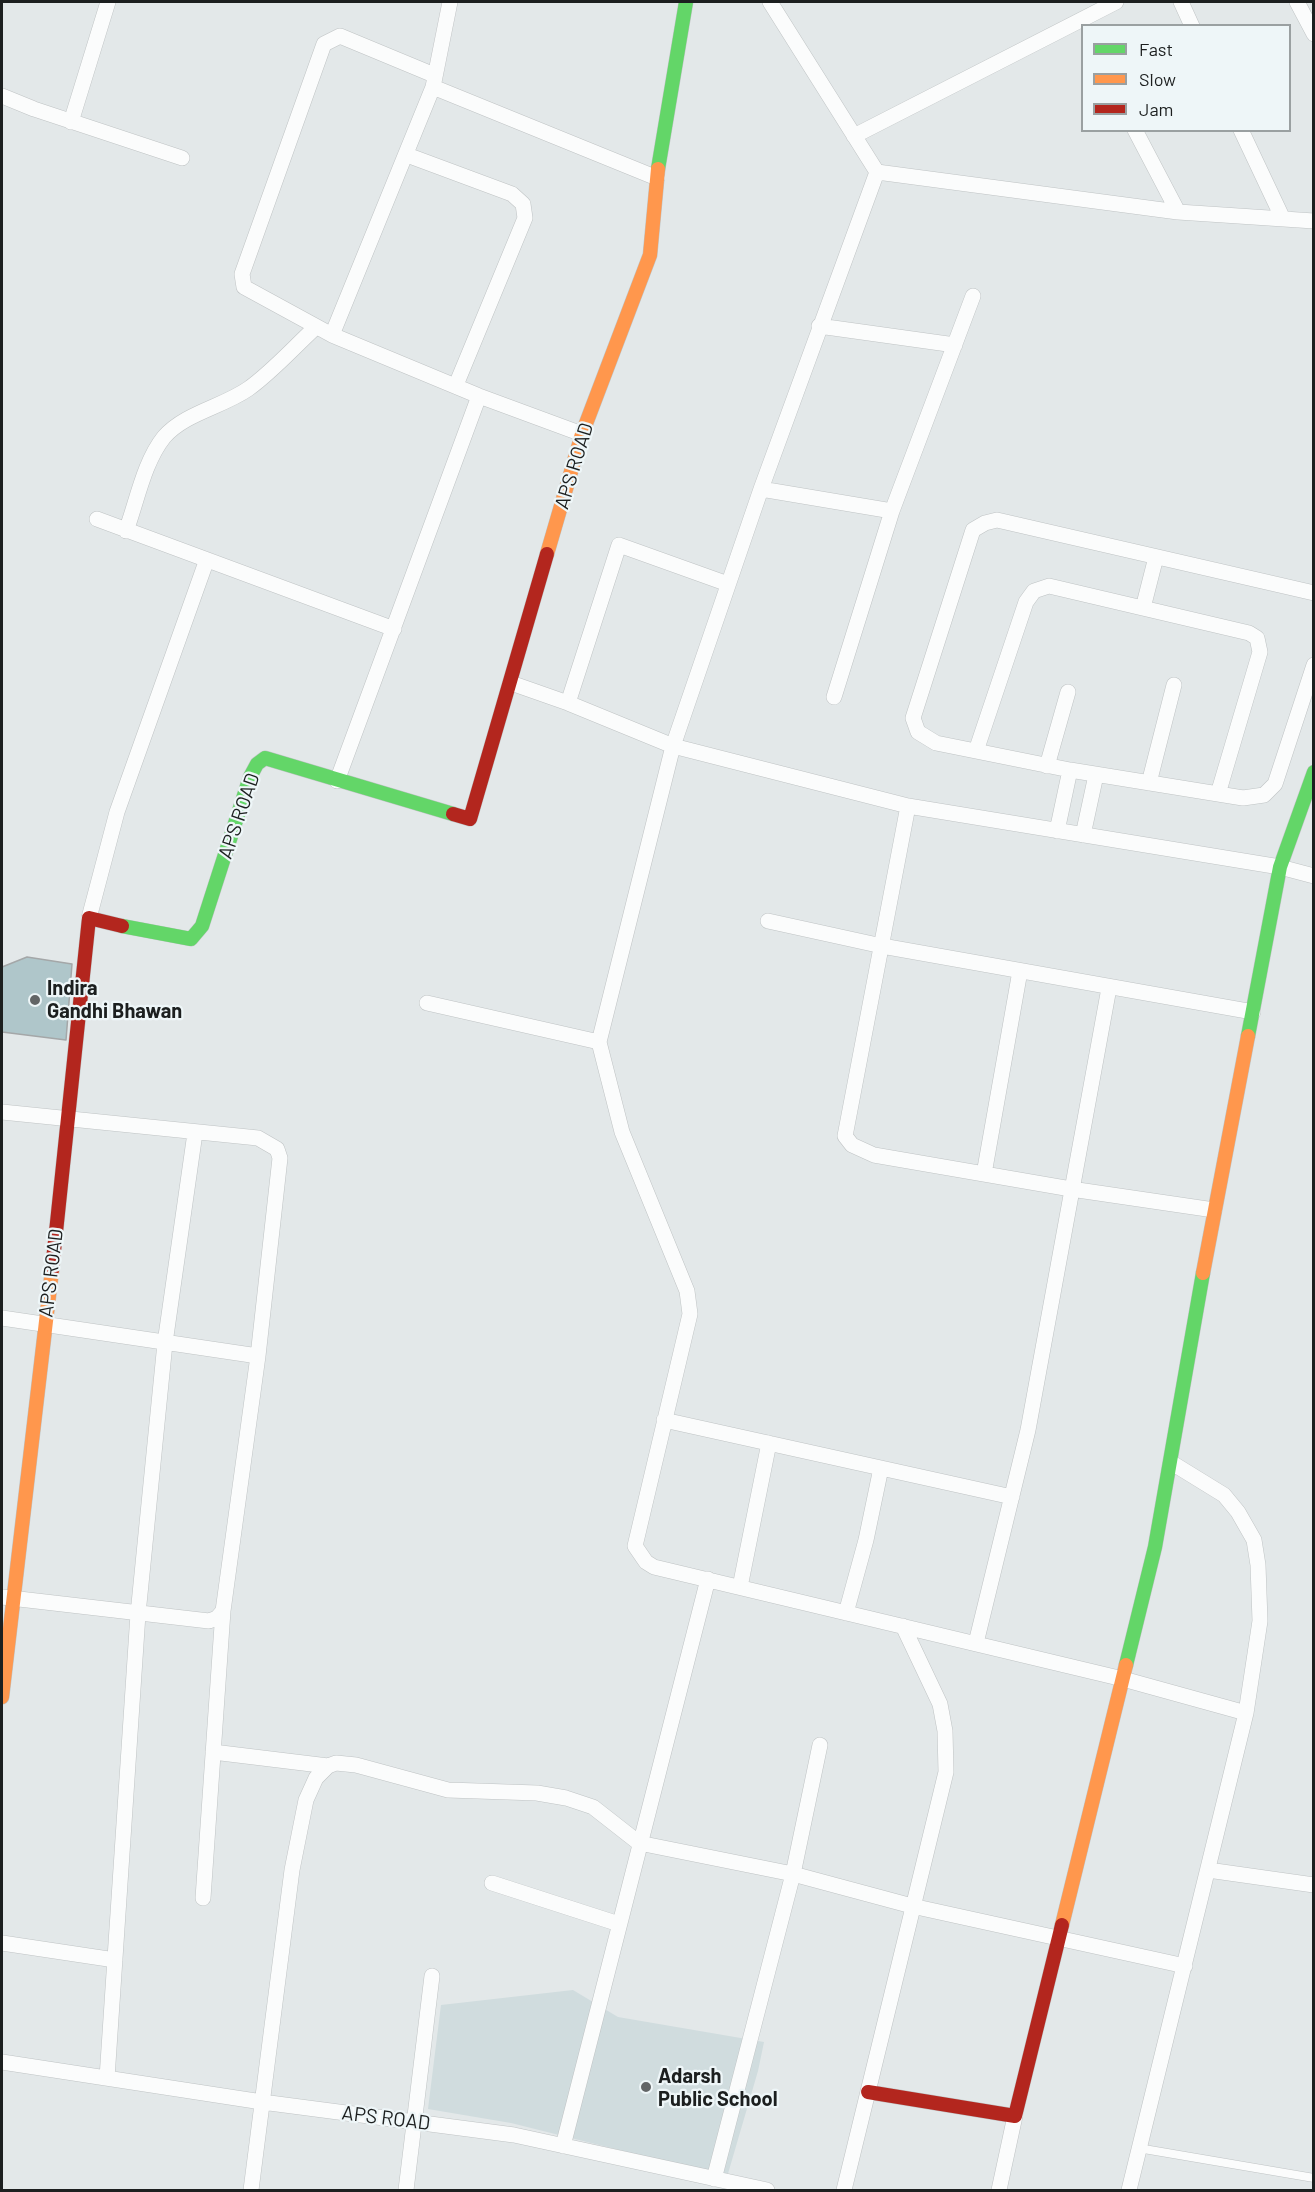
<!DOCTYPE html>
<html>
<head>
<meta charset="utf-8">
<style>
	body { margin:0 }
	#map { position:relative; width:1315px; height:2192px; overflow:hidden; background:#e3e8e9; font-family:Barlow,sans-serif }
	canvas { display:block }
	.frame { position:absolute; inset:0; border:3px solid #1c1f1f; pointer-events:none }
	.legend { position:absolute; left:1081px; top:24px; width:210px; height:108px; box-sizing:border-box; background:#eef6f8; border:2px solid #9aa0a1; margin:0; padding:8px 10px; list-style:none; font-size:18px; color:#1c1f1f }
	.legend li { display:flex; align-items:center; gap:12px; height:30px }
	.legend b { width:30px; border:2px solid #9aa0a1 }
</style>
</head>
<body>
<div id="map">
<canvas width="1315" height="2192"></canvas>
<div class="frame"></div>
<ul class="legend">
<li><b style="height:8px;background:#63d668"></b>Fast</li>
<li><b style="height:8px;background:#ff974d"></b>Slow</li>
<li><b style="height:8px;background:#b3261e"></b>Jam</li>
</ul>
</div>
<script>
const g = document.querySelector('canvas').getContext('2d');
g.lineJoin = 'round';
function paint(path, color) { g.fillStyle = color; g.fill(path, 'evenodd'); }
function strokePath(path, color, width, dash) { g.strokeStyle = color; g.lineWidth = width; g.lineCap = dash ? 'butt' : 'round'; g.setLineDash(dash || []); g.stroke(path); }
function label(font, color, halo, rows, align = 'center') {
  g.font = font + ' Barlow,sans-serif'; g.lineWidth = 4.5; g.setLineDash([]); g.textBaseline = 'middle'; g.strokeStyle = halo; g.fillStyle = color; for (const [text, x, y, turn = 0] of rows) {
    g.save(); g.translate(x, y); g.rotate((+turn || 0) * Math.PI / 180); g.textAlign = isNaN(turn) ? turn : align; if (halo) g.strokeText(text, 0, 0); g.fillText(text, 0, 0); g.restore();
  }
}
const built = new Path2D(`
	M573 1990 618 2017 764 2042 758 2071 727 2177 511 2123 428 2109 441 2005Z`);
const building = new Path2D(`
	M27 957 72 964 66 1040 2 1032V967Z`);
const lane = new Path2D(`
	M1138 2148 1314 2178`);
const street = new Path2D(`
	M1181 2 1192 26
	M1297 2 1314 34
	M434 75 340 36 324 44 242 274 244 287 332 335 479 396 582 434
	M433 87 657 178
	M2 96 34 109 182 158
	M71 122 108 2
	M1135 130 1178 212
	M1241 130 1283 219
	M854 136 1116 2
	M407 155 512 194 523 204 525 218 456 385
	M877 172 1178 212 1314 221
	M819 326 955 345
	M332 335 433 87 450 2
	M761 489 892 511
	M97 519 394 629
	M126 531C137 501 144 462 164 437 185 413 222 407 248 389 272 372 294 347 316 327
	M1314 593 997 520 985 523 973 530 913 718 918 732 936 743 1070 770 1243 798 1264 795 1275 784 1314 665
	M1143 608 1156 557
	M511 683 568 703 619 545 728 584
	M834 697 892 511 973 296
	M568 703 673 746 908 806 1280 867 1314 876
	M976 751 1026 602 1034 591 1049 586 1249 633 1257 638 1260 652 1218 794
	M1047 766 1068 692
	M337 781 479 396
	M1149 783 1174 685
	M908 806 845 1136 852 1145 874 1155 1071 1189 1214 1210
	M1057 831 1070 770
	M1083 835 1096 775
	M89 918 117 812 206 562
	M768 921 882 946 1253 1012
	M427 1003 599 1042 673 746 761 489 877 172 770 2
	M599 1042 622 1132 687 1291 690 1314 635 1546 646 1562 654 1567 1123 1679 1246 1713
	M2 1112 258 1138 277 1149 280 1158 258 1356 223 1611 217 1618 209 1621 2 1597
	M984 1174 1020 971
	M2 1318 258 1356
	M664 1420 1012 1497
	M740 1587 769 1443
	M846 1613 866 1540 881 1468
	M976 1643 1028 1430 1109 988
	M213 1752 328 1766
	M1208 1870 1314 1885
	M492 1883 619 1924
	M203 1898 223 1611
	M2 1943 115 1960
	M2 2062 262 2102 514 2135 767 2190
	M107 2078 138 1614 165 1343 195 1133
	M563 2146 708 1579
	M714 2179 793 1874 820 1745
	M251 2190 292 1870 306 1800 316 1778 328 1766 336 1763 356 1765 448 1790 537 1793 566 1798 593 1807 639 1843 793 1874 912 1906 1185 1966
	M406 2190 432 1976
	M844 2190 946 1772 945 1731 940 1704 903 1626
	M999 2190 1015 2116
	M1129 2190 1246 1713 1260 1621 1258 1565 1254 1540 1238 1512 1224 1495 1172 1463`);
const fast = new Path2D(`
	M658 169 686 2
	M122 926 191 939 202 926 250 777 257 764 265 758 453 814
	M1248 1036 1280 867 1314 772
	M1126 1665 1155 1547 1203 1273`);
const slow = new Path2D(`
	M547 554 582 434 650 255 658 169
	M1203 1273 1248 1036
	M2 1697 52 1270
	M1062 1925 1126 1665`);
const jam = new Path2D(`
	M453 814 470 819 547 554
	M52 1270 89 918 122 926
	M868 2092 1015 2116 1062 1925`);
const markers = [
	[35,1000,6,"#626566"],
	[646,2087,6,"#626566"]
];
const streetNames = [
	["APS ROAD",574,466,-73],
	["APS ROAD",239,816,-71],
	["APS ROAD",51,1273,-83],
	["APS ROAD",386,2118,7]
];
const poiNames = [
	["Indira",47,988],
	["Gandhi Bhawan",47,1011],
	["Adarsh",658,2076],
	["Public School",658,2099]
];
paint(built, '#d0dcde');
paint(building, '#afc6ca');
strokePath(building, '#a4a7a8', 1.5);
strokePath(lane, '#bfc3c4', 9);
strokePath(street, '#bfc3c4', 16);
strokePath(fast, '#bfc3c4', 15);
strokePath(slow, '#bfc3c4', 15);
strokePath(jam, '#bfc3c4', 15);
strokePath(lane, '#fbfcfc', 8);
strokePath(street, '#fbfcfc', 15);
strokePath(fast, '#63d668', 14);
strokePath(slow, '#ff974d', 14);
strokePath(jam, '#b3261e', 14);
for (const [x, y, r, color] of markers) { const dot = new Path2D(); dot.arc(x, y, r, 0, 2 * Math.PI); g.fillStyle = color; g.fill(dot); strokePath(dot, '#eef6f8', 2); }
label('20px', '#1c1f1f', '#eef6f8', streetNames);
label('bold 20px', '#1c1f1f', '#eef6f8', poiNames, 'left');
</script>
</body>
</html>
